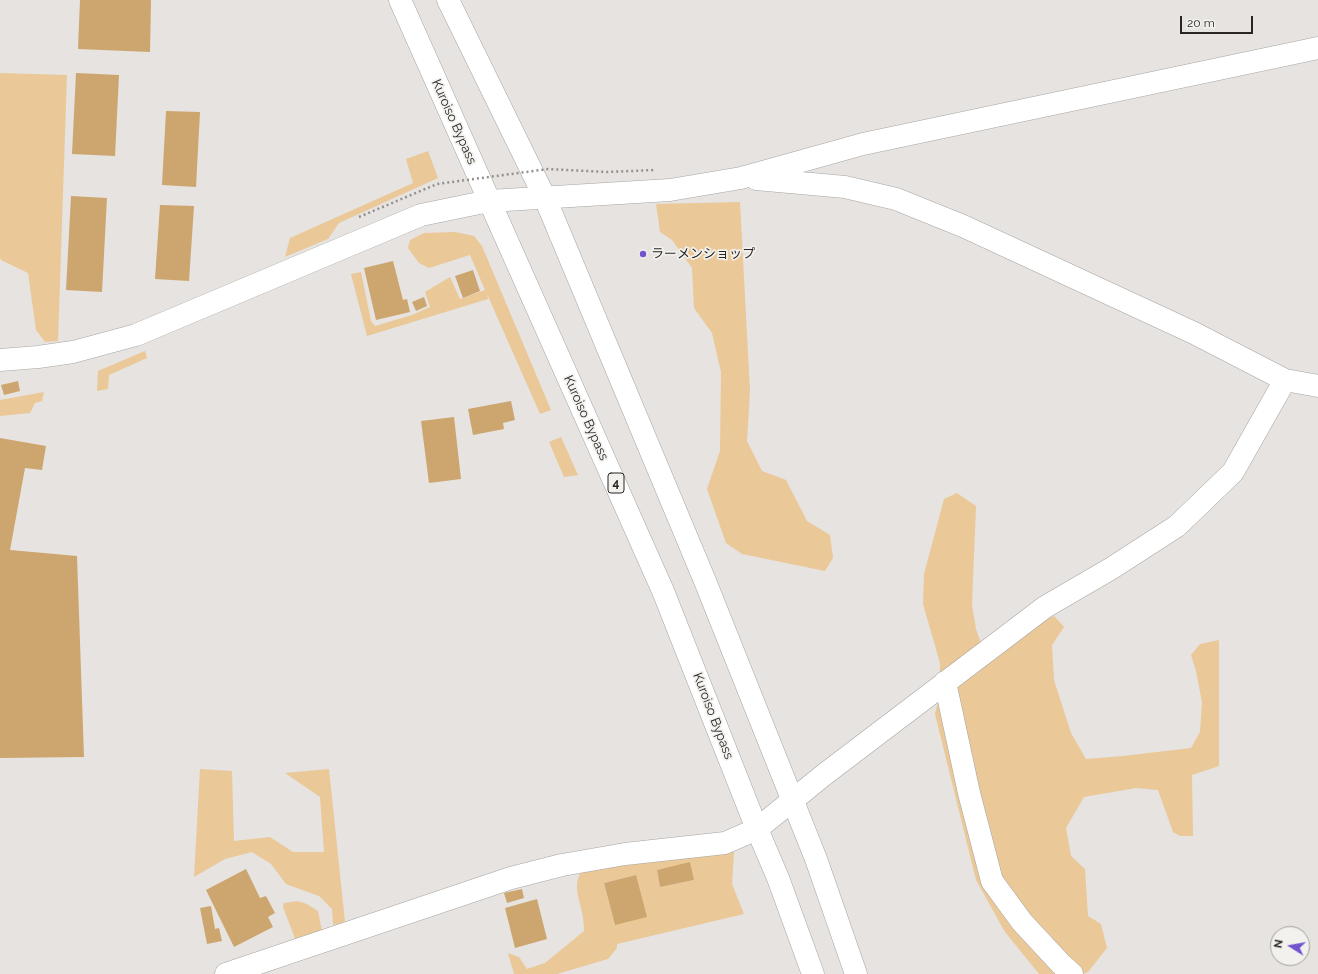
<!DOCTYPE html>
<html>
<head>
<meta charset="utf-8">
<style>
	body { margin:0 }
	#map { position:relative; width:1318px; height:974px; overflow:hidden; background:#e6e3e0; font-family:Raleway,sans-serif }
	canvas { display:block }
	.north { position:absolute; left:1270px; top:926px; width:40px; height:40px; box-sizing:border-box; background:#f3f1ed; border:1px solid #a1a09d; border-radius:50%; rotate:281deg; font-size:11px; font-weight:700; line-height:16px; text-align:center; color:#272625 }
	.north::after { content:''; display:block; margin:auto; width:14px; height:18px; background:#7253cd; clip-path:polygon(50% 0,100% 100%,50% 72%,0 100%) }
	.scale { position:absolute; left:1180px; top:16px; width:73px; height:18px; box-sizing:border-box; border:2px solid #272625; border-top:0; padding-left:5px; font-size:12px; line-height:14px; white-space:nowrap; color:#272625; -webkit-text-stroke:3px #f3f1ed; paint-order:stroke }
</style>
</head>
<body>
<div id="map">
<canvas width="1318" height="974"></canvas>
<div class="north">N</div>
<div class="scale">20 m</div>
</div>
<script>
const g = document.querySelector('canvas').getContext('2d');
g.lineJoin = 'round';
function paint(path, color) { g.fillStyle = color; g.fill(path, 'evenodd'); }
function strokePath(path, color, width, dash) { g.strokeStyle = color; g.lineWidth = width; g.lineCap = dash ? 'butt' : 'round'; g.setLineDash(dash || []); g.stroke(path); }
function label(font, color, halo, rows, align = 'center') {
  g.font = font + ' Raleway,"Noto Sans JP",sans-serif'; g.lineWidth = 3.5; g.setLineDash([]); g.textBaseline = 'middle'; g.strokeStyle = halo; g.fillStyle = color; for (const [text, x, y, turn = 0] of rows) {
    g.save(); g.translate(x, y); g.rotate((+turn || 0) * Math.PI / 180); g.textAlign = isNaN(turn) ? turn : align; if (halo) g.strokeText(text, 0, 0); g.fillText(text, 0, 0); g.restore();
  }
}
const green = new Path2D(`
	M0 73 67 75 58 341 45 342 36 330 28 273 1 260 0 258Z
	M428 151 438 178 339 223 328 239 285 257 290 238 413 183 406 159Z
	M740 202 750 391 747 441 762 471 786 480 807 521 830 535 833 558 825 571 742 554 726 543 707 489 720 451 721 372 712 333 694 308 692 268 672 240 660 232 656 204Z
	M455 232 474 236 482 246 551 410 540 414 487 294 488 299 367 336 351 274 361 272 371 321 375 326 412 315 430 307 425 292 450 277 460 299 485 290 470 255 429 268 419 263 408 248 410 240 424 233Z
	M145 351 147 358 109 375 108 389 97 391 98 371Z
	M44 392 42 401 35 403 30 413 0 416V400Z
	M561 437 578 475 564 477 549 442Z
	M957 493 976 506 972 605 976 629 986 658 1038 623 1054 616 1064 627 1052 645 1054 680 1071 733 1086 759 1123 756 1191 748 1200 732 1202 702 1196 671 1191 655 1200 644 1219 640V766L1192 775 1193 836H1180L1173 832 1158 790 1136 788 1084 797 1066 828 1071 856 1085 869 1088 916 1101 924 1107 948 1088 972 1083 974H1039L1005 932 976 880 935 714 939 697 940 663 923 604 924 574 944 499Z
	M200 769 232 771 234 841 270 837 293 852H324L320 797 285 773 329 769 345 922 333 925 332 909 319 896 286 884 271 864 252 852 225 859 194 877Z
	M734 852 732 884 744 914 617 944V948L608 959 557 974H514L508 953 519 957 527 969 545 963 584 931C584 925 583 918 582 912 579 898 573 885 581 872L655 860ZM690 863 694 880 660 887 657 870ZM636 875 615 925 604 883Z
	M297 901 307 904 318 911 322 931 296 941 283 907 284 903Z`);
const building = new Path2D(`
	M80 0H151L150 52 78 49Z
	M76 73 119 75 115 156 72 154Z
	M166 111 200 112 196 187 162 185Z
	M71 196 107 198 102 292 66 290Z
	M160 205 194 206 189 281 155 279Z
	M393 261 403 300 407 299 410 312 376 320 364 268Z
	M473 270 480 291 463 298 455 276Z
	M424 297 427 306 416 311 412 302Z
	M18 381 20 391 4 395 1 385Z
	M511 401 515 420 503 423 504 429 473 435 468 409Z
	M454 417 461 479 429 483 421 421Z
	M0 438 46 446 42 470 25 468 10 550 77 556 84 757 0 758Z
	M690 862 694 880 660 887 657 870Z
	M246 869 260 898 266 896 275 913 268 917 273 927 234 947 206 890Z
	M636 875 647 917 615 925 604 883Z
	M522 889 524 898 507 903 504 893Z
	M537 899 547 939 515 948 505 908Z
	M211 906 215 929 219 928 222 941 207 944 200 908Z`);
const minor = new Path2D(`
	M756 179 845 187 896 199 963 226 1194 333 1285 380 1318 386
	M0 360 38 357 73 352 136 335 421 215 489 201 670 190 741 178 863 144 1318 48
	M945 682 969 793 992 881 1022 922 1061 964 1072 974
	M226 974 511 878 562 865 625 854 725 843 757 829 825 774 1045 607 1112 568 1177 526 1233 472 1285 380`);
const highway = new Path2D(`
	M400 0 663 591 757 829 778 878 813 974
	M448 0 545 198 705 581 816 859 856 974`);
const pathBridge = new Path2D(`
	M359 217 437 184 548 169 607 172 655 170`);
const markers = [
	[643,254,4,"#7253cd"]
];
const shields = [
	[616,483,16]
];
const shieldNames = [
	["4",616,483]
];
const streetNames = [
	["Kuroiso Bypass",454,122,66],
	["Kuroiso Bypass",586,418,66],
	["Kuroiso Bypass",713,716,69]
];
const poiNames = [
	["ラーメンショップ",651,254]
];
paint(green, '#eac898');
paint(building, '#cca66e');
strokePath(minor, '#a7a5a2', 23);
strokePath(highway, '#a7a5a2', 23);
strokePath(minor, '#fff', 22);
strokePath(highway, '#fff', 22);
strokePath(pathBridge, '#93918f', 2.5, [2, 3]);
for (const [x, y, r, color] of markers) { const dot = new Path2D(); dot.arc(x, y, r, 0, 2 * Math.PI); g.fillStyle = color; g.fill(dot); strokePath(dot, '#f3f1ed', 1.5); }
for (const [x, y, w] of shields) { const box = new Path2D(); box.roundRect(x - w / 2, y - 10, w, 20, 3); g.fillStyle = '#f3f1ed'; g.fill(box); strokePath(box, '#272625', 1); }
label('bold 12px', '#272625', null, shieldNames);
label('13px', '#272625', '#f3f1ed', streetNames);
label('13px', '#272625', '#f3f1ed', poiNames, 'left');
</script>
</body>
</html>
